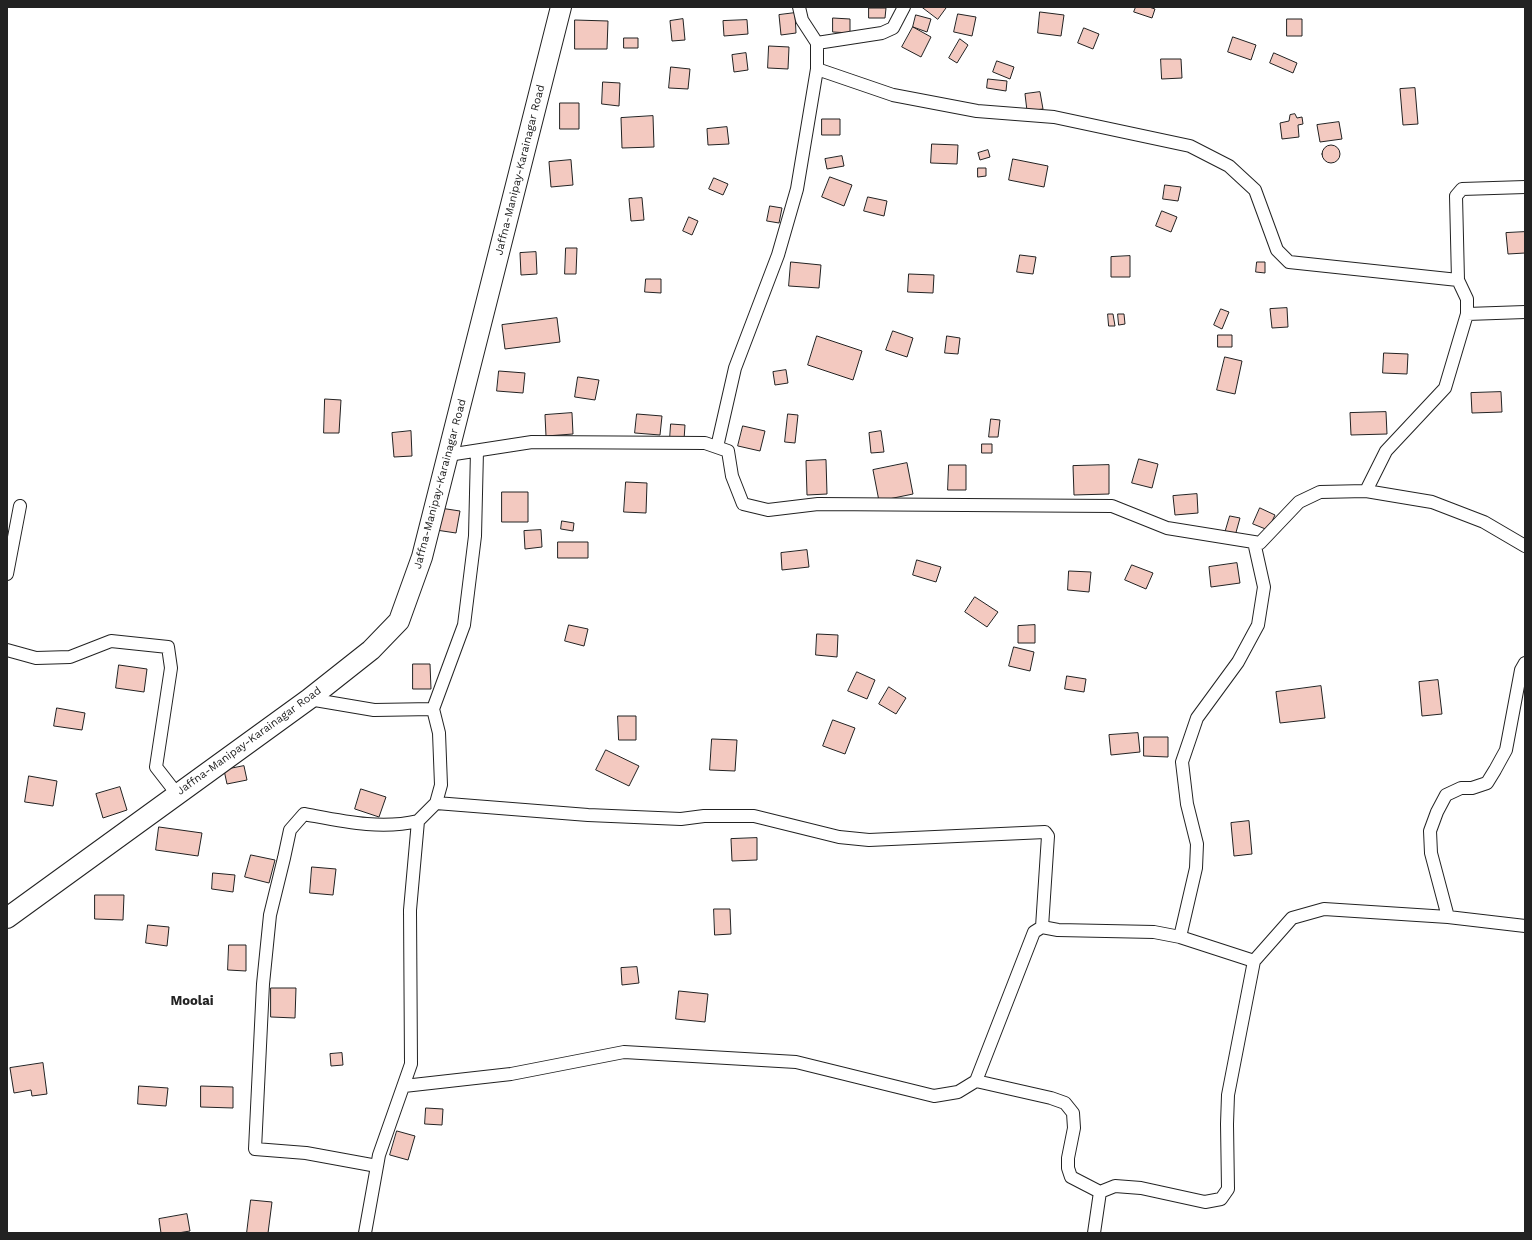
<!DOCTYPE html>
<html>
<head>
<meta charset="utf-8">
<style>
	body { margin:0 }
	#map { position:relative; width:1532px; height:1240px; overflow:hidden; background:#fff; font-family:"Work Sans",sans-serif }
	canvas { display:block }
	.frame { position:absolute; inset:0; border:8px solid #222; pointer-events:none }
</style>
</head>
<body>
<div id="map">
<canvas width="1532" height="1240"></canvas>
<div class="frame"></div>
</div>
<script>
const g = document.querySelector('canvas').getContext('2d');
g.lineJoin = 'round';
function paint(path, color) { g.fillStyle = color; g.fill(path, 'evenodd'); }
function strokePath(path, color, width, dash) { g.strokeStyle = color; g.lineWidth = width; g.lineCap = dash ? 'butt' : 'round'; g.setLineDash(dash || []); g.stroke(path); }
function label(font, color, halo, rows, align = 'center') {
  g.font = font + ' "Work Sans",sans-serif'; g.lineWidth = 3; g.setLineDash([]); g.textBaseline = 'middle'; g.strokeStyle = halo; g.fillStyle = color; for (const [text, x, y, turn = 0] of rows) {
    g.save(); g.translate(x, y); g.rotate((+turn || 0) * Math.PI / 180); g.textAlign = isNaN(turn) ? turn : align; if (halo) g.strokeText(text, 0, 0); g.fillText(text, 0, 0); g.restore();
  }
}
const building = new Path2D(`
	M922 7H944L946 8 938 19Z
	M1136 7H1149L1155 9 1152 18 1134 12Z
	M869 8H886L885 18H869Z
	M1040 12 1064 15 1061 36 1038 33Z
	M795 13 796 33 781 35 779 15Z
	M958 14 976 17 972 36 954 32Z
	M916 15 931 19 927 32 913 27Z
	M833 18 850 19V33L833 32Z
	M683 19 685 40 672 41 670 21Z
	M1287 19H1302V36H1287Z
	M575 20 608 21 607 49H575Z
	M747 20 748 34 724 36 723 21Z
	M913 27 931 37 921 57 902 47Z
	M1084 28 1099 34 1093 49 1078 43Z
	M1233 37 1256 45 1251 60 1228 52Z
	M624 38H638V48H624Z
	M960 39 968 45 957 63 949 58Z
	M769 46 789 47 788 69 768 68Z
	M746 53 748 70 734 72 732 55Z
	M1274 53 1297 63 1293 73 1270 63Z
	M1161 59H1181L1182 78 1162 79Z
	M997 61 1014 67 1010 79 993 72Z
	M671 67 690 69 688 89 669 88Z
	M988 79 1007 81 1006 91 987 88Z
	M603 82 620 83 619 106 602 104Z
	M1415 88 1418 124 1403 125 1400 89Z
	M1040 92 1043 109 1027 111 1025 94Z
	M560 103H579V129H560Z
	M1295 114 1297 118 1302 117 1303 124 1298 125 1299 137 1282 139 1280 123 1289 121 1290 115Z
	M653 116 654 147 622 148 621 118Z
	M822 119H840V135H822Z
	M1339 122 1342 139 1320 142 1317 125Z
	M727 127 729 144 708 145 707 129Z
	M932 144 958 145 957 164 931 163Z
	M1322 154a9 9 0 1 1 18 0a9 9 0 1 1-18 0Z
	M988 150 990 157 980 160 978 153Z
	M842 156 844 166 827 169 825 159Z
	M1013 159 1048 166 1044 187 1009 180Z
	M571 160 573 185 551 187 549 162Z
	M978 168H986V176L978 177Z
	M830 177 852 185 844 206 822 197Z
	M714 178 728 184 723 195 709 189Z
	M1165 185 1181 187 1178 201 1163 199Z
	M868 197 887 201 884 216 864 211Z
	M642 198 644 220 631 221 629 199Z
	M770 206 782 208 779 223 767 221Z
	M1162 211 1177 217 1171 232 1156 226Z
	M689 217 698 221 692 235 683 231Z
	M1525 232V253L1508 254 1506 233Z
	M566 248H577L576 274H565Z
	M536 252 537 274 521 275 520 253Z
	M1020 255 1036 257 1033 274 1017 272Z
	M1130 256V277H1111V257Z
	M791 262 821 265 819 288 789 286Z
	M1257 262H1265V273L1256 272Z
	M909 274 934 275 933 293 908 292Z
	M646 279H661V293L645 292Z
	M1287 308 1288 327 1272 328 1270 309Z
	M1221 309 1229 312 1222 329 1214 325Z
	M1108 314H1113L1115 326H1109Z
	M1118 314H1124L1125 324 1119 325Z
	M557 318 560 342 505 349 502 325Z
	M893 331 913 338 907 357 886 350Z
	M1218 335H1232V347H1218Z
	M817 336 862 351 853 380 808 365Z
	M947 336 960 338 958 354 945 353Z
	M1384 353 1408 354 1407 374 1383 373Z
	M1225 357 1242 361 1235 394 1217 390Z
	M786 370 788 383 775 385 773 372Z
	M499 371 525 373 523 393 497 391Z
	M578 377 599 380 595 400 575 397Z
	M1501 392 1502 412 1472 413 1471 393Z
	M325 399 341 400 339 433H324Z
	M1386 412 1387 434 1351 435 1350 413Z
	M572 413 573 434 546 436 545 415Z
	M637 414 662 416 660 435 635 433Z
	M788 414 798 415 795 443 785 442Z
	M991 419 1000 420 998 437H989Z
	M671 424 685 425 684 440 670 439Z
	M743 426 765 431 760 451 738 446Z
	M411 431 412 456 394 457 392 433Z
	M881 431 884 452 871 453 869 433Z
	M982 444H992V453H982Z
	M1139 459 1158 464 1152 488 1132 483Z
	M826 460 827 494 807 495 806 461Z
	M907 463 913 494 879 501 873 470Z
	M949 465H966V490H948Z
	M1109 465V494L1074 495 1073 466Z
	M626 482 647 483 646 513 624 512Z
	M502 492H528V522H502Z
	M1197 494 1198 513 1175 515 1173 496Z
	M440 508 460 511 456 533 436 530Z
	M1260 508 1275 515 1268 530 1253 524Z
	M1230 516 1240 518 1235 536 1225 533Z
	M562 521 574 523 573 531 561 529Z
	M541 530 542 547 525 549 524 531Z
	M558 542H588V558H558Z
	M807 550 809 567 782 570 781 553Z
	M917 560 941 567 936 582 913 575Z
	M1237 563 1240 583 1211 587 1209 567Z
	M1132 565 1153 573 1146 589 1125 580Z
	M1069 571 1091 572 1089 592 1068 590Z
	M975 597 998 612 987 627 965 612Z
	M569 625 588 629 584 646 565 641Z
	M1035 625V643H1018V626Z
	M817 634 838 635 837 657 816 655Z
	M1014 647 1034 652 1030 671 1009 666Z
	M413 664H430L431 689H413Z
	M119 665 147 669 144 692 116 688Z
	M857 672 875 680 867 699 848 691Z
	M1067 676 1086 679 1084 692 1065 689Z
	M1438 680 1442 714 1422 716 1419 682Z
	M1321 686 1325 718 1280 723 1276 692Z
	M889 687 906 698 896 714 879 704Z
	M57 708 85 713 82 730 54 726Z
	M618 716H636V740H619Z
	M833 720 855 728 845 754 823 746Z
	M1138 733 1140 752 1111 755 1109 735Z
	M1144 737H1168V757L1144 756Z
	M712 739 737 740 735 771 710 770Z
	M606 750 639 766 629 786 596 770Z
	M244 766 247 780 227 784 224 770Z
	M29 776 57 781 53 806 25 802Z
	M120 787 127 810 103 818 96 794Z
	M361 789 386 797 379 817 355 809Z
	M1249 821 1252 854 1234 856 1231 823Z
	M159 827 202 833 198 856 156 850Z
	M757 838V860L732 861 731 839Z
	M251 855 275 860 269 883 245 877Z
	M312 867 336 869 333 895 310 893Z
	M213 873 235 875 233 892 212 889Z
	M95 895H124L123 920 95 919Z
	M714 909H730L731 934 715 935Z
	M148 925 169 927 167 946 146 943Z
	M229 945H246V971L228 970Z
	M637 967 639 983 622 985 621 968Z
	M271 988H296L295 1018 271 1017Z
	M679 991 708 994 705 1022 676 1019Z
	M342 1053 343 1065 331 1066 330 1054Z
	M43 1063 47 1094 32 1096 31 1090 14 1093 10 1068Z
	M139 1086 168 1088 166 1106 138 1104Z
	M201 1086 233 1087V1108L201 1107Z
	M426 1108 443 1109 442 1125 425 1124Z
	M397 1131 415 1136 408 1160 390 1155Z
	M251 1200 272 1202 268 1233H247Z
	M187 1214 190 1231 178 1233H161L159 1219Z`);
const minor = new Path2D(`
	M817 43 882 33 893 28 904 7
	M817 69 893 95 977 111 1054 117 1190 146 1229 166 1255 190 1277 250 1289 262 1458 280
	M1467 314 1525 312
	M717 447 735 368 778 255 797 189 817 69V43L802 20 799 7
	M448 455 532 442 705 443 728 451 732 476 743 504 768 510 818 504 1112 506 1167 528 1260 543 1299 502 1320 492 1366 491 1432 502 1484 522 1525 546
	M1366 491 1386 451 1445 388 1467 314V299L1458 280 1456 196 1462 189 1525 187
	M7 574 20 506
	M7 650 36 658 70 657 111 641 168 647 171 668 156 767 177 794
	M309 699 374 710 433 709 439 733 441 785 436 803 418 821 410 910 411 1064 379 1155 365 1233
	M433 709 464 625 475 536 477 451
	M1448 917 1431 853 1430 831 1437 812 1446 795 1461 788H1472L1487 783 1495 770 1506 750 1521 670 1525 663
	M1042 927 1058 930 1154 932 1180 937 1254 961
	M1180 937 1196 868 1197 844 1187 804 1182 762 1197 718 1238 662 1258 625 1264 587 1254 542
	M976 1081 1051 1098 1065 1103 1073 1113 1074 1128 1068 1158V1168L1071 1177 1100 1192
	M404 1086 511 1074 624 1052 796 1062 934 1096 958 1092 976 1081 1034 932 1042 927 1048 836 1045 832 869 840 839 837 754 816H704L681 819 588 815 436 803
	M377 1166 306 1153 255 1149 263 984 270 915 284 858 290 830 304 814C342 821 380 830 418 821
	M1094 1233 1100 1192 1115 1186 1141 1188 1205 1202 1221 1199 1228 1189 1227 1124 1228 1095 1254 961 1292 918 1324 909 1448 917 1525 926`);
const primary = new Path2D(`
	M7 918 309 699 371 650 399 621 422 557 561 7`);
const streetNames = [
	["Jaffna-Manipay-Karainagar Road",520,170,-76],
	["Jaffna-Manipay-Karainagar Road",440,484,-75],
	["Jaffna-Manipay-Karainagar Road",249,741,-36]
];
const quarterNames = [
	["Moolai",192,1001]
];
paint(building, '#f3c9c0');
strokePath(building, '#222', 1);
strokePath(minor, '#222', 14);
strokePath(primary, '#222', 22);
strokePath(minor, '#fff', 12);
strokePath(primary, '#fff', 20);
label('11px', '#222', '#fff', streetNames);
label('bold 13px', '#222', '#fff', quarterNames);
</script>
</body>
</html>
